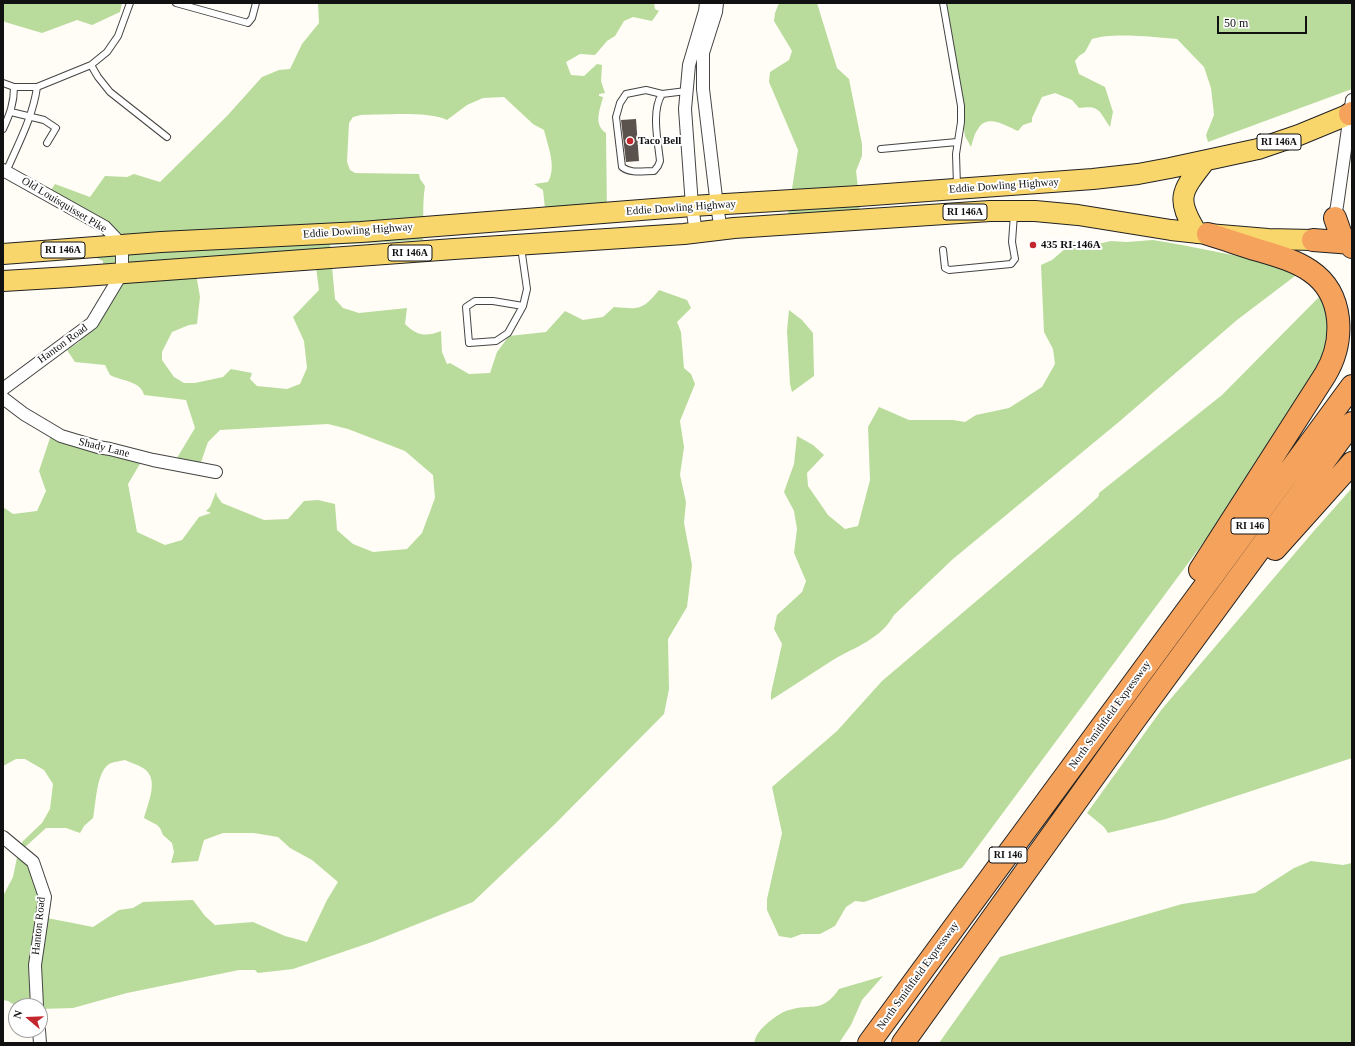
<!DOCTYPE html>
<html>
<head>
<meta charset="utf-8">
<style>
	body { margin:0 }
	#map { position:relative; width:1355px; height:1046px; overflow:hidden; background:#fffdf5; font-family:"Times New Roman",serif }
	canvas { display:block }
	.frame { position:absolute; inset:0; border:4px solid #111; pointer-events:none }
	.north { position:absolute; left:8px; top:998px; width:40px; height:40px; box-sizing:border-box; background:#fff; border:1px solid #a0a0a0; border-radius:50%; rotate:289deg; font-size:11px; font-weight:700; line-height:16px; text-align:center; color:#111 }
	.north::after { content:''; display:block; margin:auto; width:14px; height:18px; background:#c4262e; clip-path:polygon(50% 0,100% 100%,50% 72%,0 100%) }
	.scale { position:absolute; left:1217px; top:16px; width:90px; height:18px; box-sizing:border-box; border:2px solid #111; border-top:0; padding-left:5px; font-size:12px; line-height:14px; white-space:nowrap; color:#111; -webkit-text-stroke:3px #fff; paint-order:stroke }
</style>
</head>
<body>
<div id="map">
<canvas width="1355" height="1046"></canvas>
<div class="frame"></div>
<div class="north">N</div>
<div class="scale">50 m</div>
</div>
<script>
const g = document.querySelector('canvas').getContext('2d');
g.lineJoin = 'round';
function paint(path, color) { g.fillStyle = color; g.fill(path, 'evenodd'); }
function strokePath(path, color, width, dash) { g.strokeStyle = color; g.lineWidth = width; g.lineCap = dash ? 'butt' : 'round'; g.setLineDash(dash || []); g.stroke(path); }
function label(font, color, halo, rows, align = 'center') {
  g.font = font + ' "Times New Roman",serif'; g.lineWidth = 4; g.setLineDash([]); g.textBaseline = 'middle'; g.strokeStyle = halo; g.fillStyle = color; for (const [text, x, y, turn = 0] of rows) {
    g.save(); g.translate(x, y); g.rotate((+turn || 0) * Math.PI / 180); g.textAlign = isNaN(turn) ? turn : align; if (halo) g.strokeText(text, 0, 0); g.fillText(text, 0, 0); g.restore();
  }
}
const forest = new Path2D(`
	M3 3H122L120 12 92 25 77 20 42 33 5 22 3 20Z
	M318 3H654L655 9 659 11 652 21 633 17 624 21 615 36 607 41 595 55 580 54 566 62 571 75 584 76 597 64 602 65 601 81 605 93 599 94V96L603 97C600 110 593 124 606 133L607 215 546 218 543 190 534 184 548 182C557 167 548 147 544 130L533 124 504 97 483 98 467 105 447 120C429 111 383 115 361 115L353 117 349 123 347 162 350 170 355 173 419 174 420 179 425 186C422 205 424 222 423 240L330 245 335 299 343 308 359 313 407 308 405 324C417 336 426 337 441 331L442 352 447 364 450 363 469 374 490 373 497 352 509 336 546 332 565 311 583 320 603 317 614 307C639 309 642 311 659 290L687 300 691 308 677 322 681 332 684 368 691 374 695 384 680 421 684 447 680 475 686 502 684 523 692 565 687 607 668 639 669 689 664 714 555 824 473 902 372 942 293 969 258 973 255 970H239L127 993 73 1008 40 1009V1006H16L8 1001 3 1000V896L13 877 19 848 23 841 42 823 50 809 53 784 44 770 25 759H16L3 766V507L13 514 37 511 46 491 39 471 52 432 144 457 128 484 137 532 165 545 182 540 199 517 211 513 206 511 210 507 216 492 217 496 222 503 264 520 288 519 304 501 318 500 335 504 337 530 353 544 373 552 407 549 422 533 435 498 433 475 405 451 348 429 328 424 220 430 208 442 199 468 174 463 195 428 186 400 144 395C141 381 121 381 110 375L105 365 75 362 67 350 79 342 104 314 123 278 103 272V261L82 251 132 238 80 217 48 195 55 184 90 197 105 176 127 177 134 174 160 182 227 116 262 77 279 70 290 69 302 44 319 23ZM315 260 319 290 293 317 304 341 307 368 300 384 287 389 257 386 250 379 252 373 231 369 223 377 195 383H184L174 377 162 360V352L172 332 189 325 197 324 200 297 195 268ZM125 760C131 763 137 764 143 768 160 778 148 803 144 818L157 825 160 828 163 835 172 843 174 852 171 863 198 861 204 840 223 833H254L278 837 290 848 312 860 338 882 327 900 307 942 285 936 253 922 215 925 205 916 193 900 143 902 133 908 119 910 93 927 47 918 24 848 46 828H66L80 833 84 826 93 818C96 804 96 773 109 764 113 762 120 761 125 760Z
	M779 3H817L837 68 849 79 862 144V156L856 171 859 196 860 222 788 215 798 150 769 82 770 72 789 60 792 51 774 21 775 13Z
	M943 3H1352V89L1208 142 1206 135 1214 115 1211 88 1204 67 1177 39C1156 37 1111 32 1092 39L1085 52 1079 56 1075 61 1079 74 1105 87 1113 112 1110 127C1099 111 1100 105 1079 108L1072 100 1055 93 1042 97 1032 118V122L1023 125 1018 131C1006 126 987 113 978 129 974 134 973 141 971 147L965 136Z
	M1153 240 1182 245 1283 265 1299 273 1237 320 1120 421 953 559 894 615C881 639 855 647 833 660 812 673 792 687 771 700V693L782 644 774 629 777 615 802 592 806 581 794 553 797 529 794 511 784 492 794 464 797 436 813 445 824 455 807 473 808 486 828 515 845 529 858 526 870 480 868 427 879 407 909 420H953L965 422 976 415 1009 408 1042 387 1055 364 1053 349 1044 332 1041 265 1052 260 1073 242 1093 245 1111 241 1127 242Z
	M1321 295 1327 311 1331 336 1325 355 1235 500 962 868 864 902 855 901 846 907 835 926 820 934H802L791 938 779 936 767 910V899L782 833 772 787 837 731 882 681 1079 514 1098 497 1099 495V493L1222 395Z
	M789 310 802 320 813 333 814 376 792 392 790 384 787 331Z
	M1352 488V758L1166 819 1108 833 1104 827 1087 813 1162 709 1313 532Z
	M1311 861 1343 865 1352 863V1043H939L1000 957 1182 904 1255 893 1294 868Z
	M883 976 862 1000 851 1025 839 1043H754C755 1039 757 1034 759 1032 765 1024 780 1012 789 1010 812 1003 822 1014 839 989Z`);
const building = new Path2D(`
	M636 119 639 161 626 162 621 120Z`);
const service = new Path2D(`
	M176 3 248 23 252 18 256 3
	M943 3 961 106V122L956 154 957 186
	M91 65 98 77 110 92 167 137
	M3 83 14 87H37L91 65 107 52 118 36 130 3
	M662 94 646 90 626 94 620 103 616 117 622 167C631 174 643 171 654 171L658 166 660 161C658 141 651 111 662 94L686 91
	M11 112 44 120 56 128 47 143
	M3 129C10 114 14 103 14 87
	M881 149 957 142
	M6 172C18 144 33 117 37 87
	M521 247 527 289 523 306 493 301H475L466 307 469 343 496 341 508 333 523 306
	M943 250 945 268 949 270 1011 264 1015 259 1012 242 1014 214`);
const minor = new Path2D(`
	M717 3 716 12 703 53V89L717 206 721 230
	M3 170 105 227 122 245V273L92 323 3 389
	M1333 223 1337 206 1352 100
	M696 233 692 206 685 109 689 65 705 11 706 3
	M3 398 24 414 61 436 98 447 110 449 153 460 216 472
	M3 837 33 862 45 897 35 965 37 1006
	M39 1030 40 1043`);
const primary = new Path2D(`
	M1197 233C1175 198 1181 192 1205 161
	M3 254 161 242 361 232 692 206 859 196 1093 179 1138 174 1170 168 1258 149 1299 135 1350 114
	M3 281 70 277 454 249 684 234 734 228 990 211H1035L1078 215 1171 230 1208 234 1268 239 1313 240`);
const motorway = new Path2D(`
	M1350 114 1352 113
	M1335 218 1341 235 1352 247
	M1313 240 1352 243
	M1275 549 1352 463
	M1200 570 1325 375C1336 357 1340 340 1338 319 1333 272 1296 261 1258 250 1241 245 1225 239 1208 234
	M869 1043 1352 386
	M903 1043 1133 722 1352 423`);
const markers = [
	[630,141,4,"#c4262e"],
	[1033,245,4,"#c4262e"]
];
const shields = [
	[1279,142,44],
	[965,212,44],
	[63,250,44],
	[410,253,44],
	[1250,526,38],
	[1008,855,38]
];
const shieldNames = [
	["RI 146A",1279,142],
	["RI 146A",965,212],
	["RI 146A",63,250],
	["RI 146A",410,253],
	["RI 146",1250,526],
	["RI 146",1008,855]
];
const poiNames = [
	["Taco Bell",638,141],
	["435 RI-146A",1041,245]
];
const streetNames = [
	["Eddie Dowling Highway",1004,186,-4],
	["Old Louisquisset Pike",64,205,31],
	["Eddie Dowling Highway",681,208,-4],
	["Eddie Dowling Highway",358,231,-4],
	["Hanton Road",63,344,-36],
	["Shady Lane",104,448,14],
	["North Smithfield Expressway",1110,715,-54],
	["Hanton Road",39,926,-84],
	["North Smithfield Expressway",918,976,-54]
];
paint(forest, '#b9dc9c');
paint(building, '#5a524d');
strokePath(service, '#444', 8);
strokePath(minor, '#444', 14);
strokePath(primary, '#222', 22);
strokePath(motorway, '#222', 24);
strokePath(service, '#fff', 6);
strokePath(minor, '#fff', 12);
strokePath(primary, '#f9d66b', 20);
strokePath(motorway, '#f5a25d', 22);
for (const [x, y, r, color] of markers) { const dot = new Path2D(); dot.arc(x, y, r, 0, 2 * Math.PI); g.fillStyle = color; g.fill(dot); strokePath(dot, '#fff', 1.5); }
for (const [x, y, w] of shields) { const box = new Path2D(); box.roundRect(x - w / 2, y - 8, w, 16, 3); g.fillStyle = '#fff'; g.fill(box); strokePath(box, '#111', 1); }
label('bold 10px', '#111', null, shieldNames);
label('bold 11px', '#111', '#fff', poiNames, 'left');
label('11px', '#111', '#fff', streetNames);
</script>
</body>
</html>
